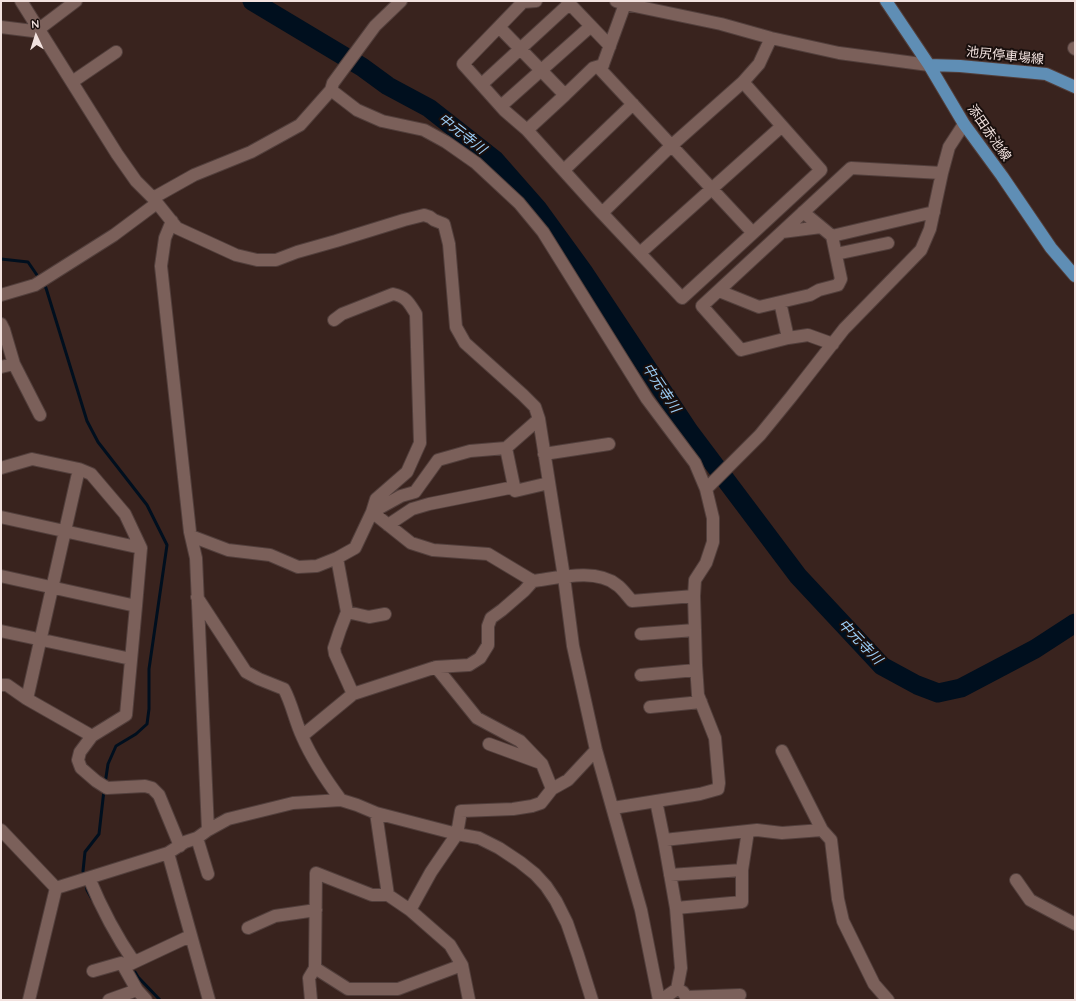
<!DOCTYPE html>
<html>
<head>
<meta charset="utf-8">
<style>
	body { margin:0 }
	#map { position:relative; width:1076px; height:1001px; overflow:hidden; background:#39231e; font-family:Quicksand,sans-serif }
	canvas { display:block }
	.frame { position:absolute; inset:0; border:2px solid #f2e2df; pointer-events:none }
	.north { position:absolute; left:16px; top:16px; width:40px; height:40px; -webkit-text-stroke:3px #190f0d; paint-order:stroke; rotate:356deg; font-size:11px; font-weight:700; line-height:16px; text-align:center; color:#f2e2df }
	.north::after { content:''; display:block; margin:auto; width:14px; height:18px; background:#f2e2df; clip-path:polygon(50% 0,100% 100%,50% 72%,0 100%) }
</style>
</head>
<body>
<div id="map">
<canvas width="1076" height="1001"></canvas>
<div class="frame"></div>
<div class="north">N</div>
</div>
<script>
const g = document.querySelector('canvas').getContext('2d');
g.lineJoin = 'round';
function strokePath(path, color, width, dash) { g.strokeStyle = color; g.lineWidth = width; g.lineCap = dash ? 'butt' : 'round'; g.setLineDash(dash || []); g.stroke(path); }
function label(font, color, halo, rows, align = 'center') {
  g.font = font + ' Quicksand,"Noto Sans JP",sans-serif'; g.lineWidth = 4; g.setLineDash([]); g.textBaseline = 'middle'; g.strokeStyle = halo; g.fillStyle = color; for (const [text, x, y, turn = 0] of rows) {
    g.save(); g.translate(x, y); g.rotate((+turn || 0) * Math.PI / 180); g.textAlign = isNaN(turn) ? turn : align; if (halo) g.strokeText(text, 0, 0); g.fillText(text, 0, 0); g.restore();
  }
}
const stream = new Path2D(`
	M1 259 28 262 39 278
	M42 283 46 288 87 421 98 442 147 505 167 545 149 669V709L147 724 136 734 116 746 108 764 105 784
	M84 877 83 871 85 852 99 834 104 790
	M86 884 87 890 92 899
	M135 972 138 977 160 1000`);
const river = new Path2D(`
	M252 1 362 67 388 86 429 108 495 160 538 209 583 271 689 431 798 576 882 666 917 685 938 693 961 688 1035 649 1075 623`);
const minor = new Path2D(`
	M21 1 117 154 136 181 153 198 177 228 236 255 257 260H276L297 252 336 241 404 220 424 215 430 217 434 220 444 224 449 244 456 327 465 343 523 395 535 407 539 419 564 577 573 646 596 750 641 910 659 1000
	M536 1 523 2 463 64 505 111 527 130 602 213
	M567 1 610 46
	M616 1 625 4 721 24 771 38 839 53 929 65
	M625 4 601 70C652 125 703 179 753 233L821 170 743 82 671 146 602 213 682 298 753 233
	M1 27 41 32
	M499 27 565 95 527 130
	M39 29 76 1
	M1074 48 1075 49
	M72 82 116 52
	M743 82 759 64 771 38
	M482 84 569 4
	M331 90 357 110 382 121 424 130 446 142 476 163 519 203 543 232 647 399 695 463 706 489
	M565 95 593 68 603 65
	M501 106 591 26
	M564 170 633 104
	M153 198 194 175 251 152 300 125 331 90 333 83 375 26 401 1
	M803 212 832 236 934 212
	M172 221 165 238 161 266 190 532 196 558 208 830
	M782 232 821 227
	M640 253 782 126
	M836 254 888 243
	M719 291 759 307 810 295 819 290 838 285 841 279 832 236
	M1 295 35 285 114 235 157 203
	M780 302 788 338
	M334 320 342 314 393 294C407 297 409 303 416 314L420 443 407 472 376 499 372 512 411 543 433 550 488 554 533 581
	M1 324 4 330 14 364 40 415
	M833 344 808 335 788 338 741 350 702 306 851 168 942 173
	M1 367 14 364
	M506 448 515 491 549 483
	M544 454 609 444
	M1 468 32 459 79 469 91 474 125 514 141 548 136 606 1 576
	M1 517 141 548
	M388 525 412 509 429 504 514 487
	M191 536 228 550 270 555 298 567 317 566 337 558
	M197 597 246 672 259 679 284 689C292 704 295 721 302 736 312 759 326 780 341 800
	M347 612 369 617 385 614
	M1 631 131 659
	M641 634 695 630
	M436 667 469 665 480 658 488 645V626L491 618 502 610 524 591 533 581C558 578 596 568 617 585 623 589 627 596 632 601L694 596
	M641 675 696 670
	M1 685H7L27 699 92 736 126 715 136 606
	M353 694 436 667 477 718 520 741 542 764 552 789
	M27 699 79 469
	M650 707 701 702
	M92 736 80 752 78 760 81 768 96 781 107 788 145 786 152 788 159 795 180 846
	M302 736 353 694 335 654 334 648 340 630 347 612 337 558 355 548 372 512 401 496 415 492 438 460 470 451 506 448 539 419
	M489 744 538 762
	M782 751 822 830 831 840 838 899 843 921 874 984 888 1000
	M656 801 664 840 676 908 681 968 677 989 661 1000
	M613 808 700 794 718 789 719 783 715 738 698 695 696 665 694 596 695 580 706 563 713 542V518L706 489 760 435 791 397 844 329 921 250 930 229 942 173 949 147 964 124
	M376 813 388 895 410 910 450 945 462 965 469 1000
	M1 830 56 888
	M197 838 208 874
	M664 840 757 830 782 833 822 830
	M168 853 209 1000
	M670 875 742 870 748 831
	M89 878C101 907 116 936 134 962
	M1016 880 1030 900 1075 924
	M56 888 168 853 185 842 197 838 208 830 228 819 293 803 341 800 357 805 376 813 457 834 479 838 499 848 520 862 535 874 546 886 556 901 567 923 578 955 592 1000
	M676 908 742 902V870
	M410 910 431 872 457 834 461 811 513 809 532 806 541 803 552 789 568 780 596 750
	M248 928 275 916 316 910
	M315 968 348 989H398L462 965
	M93 971 121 963 124 967
	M677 989 683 992 686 997 740 995
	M29 1000 56 888
	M109 1000 137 990
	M146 1000 137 990 124 967 190 936
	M311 1000 309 978 315 968 316 873 372 895H388`);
const major = new Path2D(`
	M886 1 929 65 964 124 1002 176 1051 248 1075 276
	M929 65 960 66 1046 74 1075 87`);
const streetNames = [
	["池尻停車場線",1005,56,6],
	["添田赤池線",989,133,55]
];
const waterNames = [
	["中元寺川",462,134,38],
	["中元寺川",661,388,56],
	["中元寺川",860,642,46]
];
strokePath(stream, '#000f1e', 3);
strokePath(river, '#000f1e', 19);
strokePath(minor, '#523f3c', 14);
strokePath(major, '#523f3c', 14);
strokePath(minor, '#7b605a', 12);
strokePath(major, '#5f8eb5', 12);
label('13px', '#f2e2df', '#190f0d', streetNames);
label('italic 14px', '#9dcff8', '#190f0d', waterNames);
</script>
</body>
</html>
